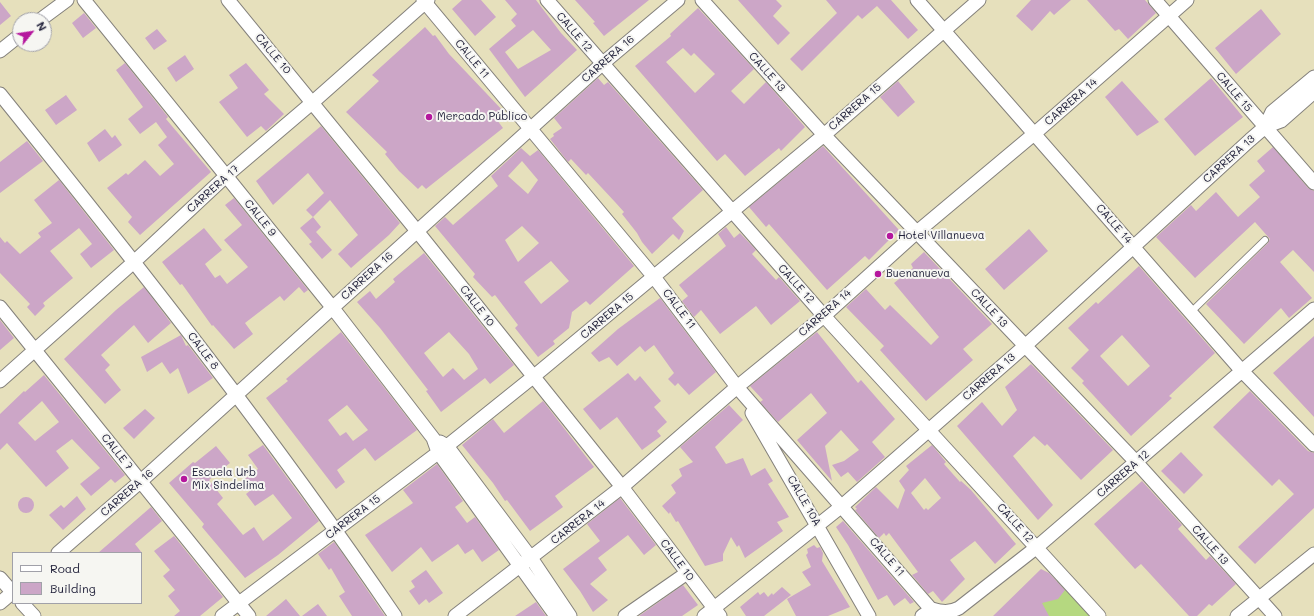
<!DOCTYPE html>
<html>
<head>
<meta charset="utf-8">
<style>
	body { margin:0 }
	#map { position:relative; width:1314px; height:616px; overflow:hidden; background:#e6e0bc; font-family:Mali,sans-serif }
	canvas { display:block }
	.legend { position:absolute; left:12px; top:552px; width:130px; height:52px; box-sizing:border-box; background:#f6f6f2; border:1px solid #a1a1a9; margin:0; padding:5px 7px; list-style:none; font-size:12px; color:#22223b }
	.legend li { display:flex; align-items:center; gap:8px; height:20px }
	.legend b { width:20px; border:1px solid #a1a1a9 }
	.north { position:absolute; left:12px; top:12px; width:40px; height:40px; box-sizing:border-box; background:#f6f6f2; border:1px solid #a1a1a9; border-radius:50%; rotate:60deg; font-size:11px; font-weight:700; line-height:16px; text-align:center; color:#22223b }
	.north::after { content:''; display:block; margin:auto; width:14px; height:18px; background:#b5179e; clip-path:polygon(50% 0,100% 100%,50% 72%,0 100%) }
</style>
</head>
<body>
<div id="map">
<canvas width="1314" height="616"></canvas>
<ul class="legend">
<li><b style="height:5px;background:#fff"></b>Road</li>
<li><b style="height:11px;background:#cca6c7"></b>Building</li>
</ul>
<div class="north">N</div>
</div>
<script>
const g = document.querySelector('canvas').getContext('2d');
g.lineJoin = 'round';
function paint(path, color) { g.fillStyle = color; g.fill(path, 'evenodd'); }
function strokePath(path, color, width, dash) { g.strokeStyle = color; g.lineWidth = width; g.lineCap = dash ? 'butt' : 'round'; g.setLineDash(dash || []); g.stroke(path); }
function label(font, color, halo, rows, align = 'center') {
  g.font = font + ' Mali,sans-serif'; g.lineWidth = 4; g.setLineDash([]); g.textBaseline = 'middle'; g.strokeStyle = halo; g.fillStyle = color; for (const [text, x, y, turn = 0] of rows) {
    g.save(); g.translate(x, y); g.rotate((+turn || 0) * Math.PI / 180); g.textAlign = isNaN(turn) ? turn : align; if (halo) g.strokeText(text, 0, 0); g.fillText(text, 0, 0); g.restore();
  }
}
const green = new Path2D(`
	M1060 579 1094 616H1019Z`);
const building = new Path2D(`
	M462 0H481L496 17 475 36 452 9Z
	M505 0H536L561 33 577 50 525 97 489 49 516 26 511 20 517 14ZM533 30 551 50 518 69 505 52Z
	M575 0H649L604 36 593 23 595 22Z
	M738 0H776L782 6 773 16 790 33 778 45Z
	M826 0H891L918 30 908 39 877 6 862 19 858 15 802 71 790 59 837 13Z
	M1031 0H1071L1054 15 1050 11 1032 31 1016 16Z
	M1087 0H1145L1156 13 1128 39 1119 29 1115 31Z
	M0 2 11 16 0 25Z
	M698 8 754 69 731 91 744 104 766 82 805 127 781 151 779 148 745 176 725 154 717 161 635 66 671 36 670 34ZM683 48 691 56 694 53 715 74 695 93 666 62Z
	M1261 9 1281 34 1236 74 1215 48Z
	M84 13 96 28 83 38 72 23Z
	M425 27 433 36 435 35 449 54 505 113 497 120 503 128 426 189 422 185 418 189 399 171 385 154 387 152 346 112 379 81 372 75Z
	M157 29 167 41 154 50 145 38Z
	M185 55 194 69 176 82 167 68Z
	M125 63 168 117 166 119 211 172 140 235 128 222 132 217 107 188 126 173 128 175 145 160 160 176 174 164 158 145 167 137 156 122 140 134 128 119 143 107 116 70Z
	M246 63 269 90 264 94 284 114 266 131 261 126 247 137 219 102 238 88 229 75Z
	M598 78 604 85 608 82 703 190 672 218 684 231 679 240 673 234 652 254 642 242 637 233 622 214 624 212 615 202 588 173 586 175 571 159 568 162 550 139 554 136 553 134 562 128 554 118Z
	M1211 78 1243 117 1195 156 1164 119Z
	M898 81 915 102 898 117 880 97Z
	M1122 81 1159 122 1137 136 1105 97Z
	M66 95 77 110 56 125 45 110Z
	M321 126 400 223 389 235 351 268 338 254 358 235 330 200 313 217 306 210 324 193 308 173 273 205 256 181Z
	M105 129 112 138 115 135 122 145 99 162 87 143Z
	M27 141 43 161 0 193V162Z
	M823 146 899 230 869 260 865 256 827 290 769 224 766 227 749 207Z
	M1273 147 1308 188 1314 191V272L1293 250 1280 262 1312 298 1289 318 1281 308 1244 344 1206 304 1268 243 1270 239 1255 222 1195 278 1156 237 1191 205 1196 211 1216 192 1238 217 1260 197 1249 185 1265 171 1257 161Z
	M521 148 530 156 538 150 634 266 590 305 586 301 572 312 569 328 553 341 555 344 538 357 515 328 518 325 495 295 492 297 473 277 475 274 435 226 445 217 453 225 498 186 491 176ZM522 161 538 180 528 194 508 176ZM522 226 539 243 518 262 505 240ZM551 261 569 281 541 304 524 282Z
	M59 180 114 250 91 268 80 254 92 244 79 228 50 251 73 278 43 303 45 306 35 316 27 307 30 304 0 273V237L5 243 7 241 20 254 41 237 38 233 52 223 34 200Z
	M234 198 308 290 304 293 299 287 284 301 280 296 245 323 253 334 234 349 213 325 212 326 182 284 180 285 162 262 204 228 222 250 205 264 215 278 220 275 227 284 248 267 224 240 242 225 225 205Z
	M313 217 321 227 316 232 332 250 322 259 309 244 312 242 300 228Z
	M726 227 734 238 740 233 756 250 752 254 776 280 779 277 800 301 771 325 756 306 720 334 701 310 694 317 682 301 688 296 679 285 726 246 718 234Z
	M1029 229 1048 251 1004 290 985 269Z
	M924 252 992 324 963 349 973 360 926 401 880 350 884 346 846 307 866 289 885 310 890 305 931 345 939 337 894 283 913 268 911 264Z
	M424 253 514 365 490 384 485 378 441 412 426 391 428 390 380 328 357 302 370 291 376 299 395 282 393 279ZM449 332 469 354 478 369 464 380 453 368 443 377 424 353Z
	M1139 266 1215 353 1169 396 1172 398 1131 436 1082 383 1084 381 1071 368 1089 350 1068 328 1096 302 1098 304ZM1122 335 1150 366 1128 386 1100 356Z
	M144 287 171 323 148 343 134 325 101 355 110 365 105 370 121 390 105 404 64 359 116 310Z
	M660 298 716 372 689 395 678 383 675 386 668 379 674 373 654 345 645 352 640 346 617 366 609 357 599 362 591 353 618 329Z
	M0 320 14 338 0 350Z
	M341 332 417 430 375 461 365 448 337 470 345 482 336 489 266 398 288 381 286 379ZM347 405 368 430 353 441 346 432 340 436 328 420Z
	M817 332 858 383 861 380 895 419 872 442 885 457 857 482 848 472 841 477 832 465 844 461 859 450 841 430 825 446 832 481 797 440 827 413 811 393 778 422 760 402 763 400 750 386Z
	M181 335 186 346 188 345 213 378 188 394 178 368 170 374 162 362 147 372 141 357Z
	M1314 336V417L1273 373Z
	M1031 364 1113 450 1081 480 1047 444 1045 446 1034 436 1013 456 1053 505 1038 520 957 426 982 402 1002 426 1017 410 1005 387Z
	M628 373 635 381 640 376 661 401 654 407 667 422 657 431 661 436 642 450 617 417 600 430 583 409Z
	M44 375 125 475 115 483 111 479 91 496 80 484 100 468 72 439 56 451 69 468 46 487 7 443 0 450V414L24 391 25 392ZM42 401 59 422 35 441 18 423Z
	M1250 391 1308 451 1314 453V508L1255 564 1238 547 1294 494 1279 479 1272 486 1213 427Z
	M543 401 594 467 555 496 563 507 530 531 507 500 505 501 493 483 462 445 493 419 504 433Z
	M729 405 743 420 715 447 726 464 743 458 751 476 765 468 773 481 768 484 789 517 777 522 783 531 745 558 739 545 737 547 731 537 723 554V561L705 566 678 521 676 522 670 512 669 514 662 506 676 493 671 485 682 476 679 469 693 462 680 447Z
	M145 409 155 418 134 439 123 428Z
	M263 445 319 521 278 555 245 578 202 527 204 524 169 483 193 462 195 463 216 446 230 463 209 480 223 498 217 504 243 535 254 527 263 541 292 518 273 494 255 506 246 494 251 490 243 480 258 469 248 455Z
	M932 445 946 462 944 464 960 482 961 481 971 490 1016 544 995 564 975 541 950 560 965 579 942 602 933 591 928 594 912 575 918 572 889 533 886 536 884 533 879 538 855 510 857 509 855 507 876 487 898 509 905 490 899 481 909 470 906 466ZM925 478 941 498 928 510 926 508 924 510 911 493Z
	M1181 452 1203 475 1184 494 1161 471Z
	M437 464 463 501 455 507 467 523 475 517 499 550 482 562 473 549 465 554 458 544 432 562 421 547 392 572 365 535 413 503 403 490Z
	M1142 481 1182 525 1178 529 1206 560 1210 556 1236 584 1212 606 1209 604 1197 616H1189L1141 564 1135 569 1094 524Z
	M77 496 86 509 63 530 49 515 61 505 64 508Z
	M18 505a8 8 0 1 1 16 0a8 8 0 1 1-16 0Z
	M620 498 656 545 644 555 628 535 598 558 607 570 590 584 608 600 593 612 580 591 563 569 600 541 587 524Z
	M151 507 162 521 135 544 142 553H98Z
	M843 521 914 602 910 604 905 598 894 606 887 595 878 600 848 545 836 527Z
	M174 536 223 597 200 616H174L180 611 168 596 175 590 163 576 170 570 154 551Z
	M334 542 342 553 385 616H352L339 596 345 592 331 568 329 570 318 554Z
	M814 545 817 548 820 547 823 553 822 561 850 607 828 616H796L787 599 811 585 802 572 811 567 806 555 808 553 807 549Z
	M1041 569 1049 573 1065 590 1058 599 1042 603 1049 616H993Z
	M426 570 443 593 429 603 426 599 419 605 409 591 415 587 411 581Z
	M683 585 698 605 682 616H639Z
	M782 587 791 595 764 616H746L740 607 758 592 760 595 764 592 768 597 772 593 773 595Z
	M286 599 300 616H266Z
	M536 602 546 616H515Z
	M318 604 327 616H302Z`);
const service = new Path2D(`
	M1191 312 1265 240`);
const minor = new Path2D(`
	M84 0 332 307 433 438 438 452 556 616
	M228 0 417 231 622 487 720 616
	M423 0 654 277 737 387 937 616
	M547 0 824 316 1099 616
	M702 0 824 135 1137 463 1275 616
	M917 0 1241 370 1314 445
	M1155 0 1314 183
	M40 20 67 0
	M0 51 20 35
	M0 94C137 264 272 435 395 616
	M1265 127 1272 112 1314 77
	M0 307 249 616
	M0 381 135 261 226 176 313 102 428 0
	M752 413 869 616
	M440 442 447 446 531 558 570 616
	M58 553 141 481 602 64 678 0
	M0 578 13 593
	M0 603 13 592
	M22 603 34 616
	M222 616 447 446 533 377 824 135 979 0
	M455 616 622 487 737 387 824 316 917 232 1034 134 1187 0
	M625 616 687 573
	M704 616 842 506 1025 346 1250 140 1265 127 1281 121 1314 92
	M922 616 932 609C942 612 949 613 959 608L1037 547 1314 309
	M1237 616 1314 554`);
const markers = [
	[429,117,4,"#b5179e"],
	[890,236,4,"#b5179e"],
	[878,274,4,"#b5179e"],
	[184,479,4,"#b5179e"]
];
const streetNames = [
	["CALLE 12",574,32,49],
	["CALLE 10",273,54,50],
	["CALLE 11",472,59,50],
	["CARRERA 16",608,59,-41],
	["CALLE 13",767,72,48],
	["CALLE 15",1234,92,49],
	["CARRERA 14",1071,102,-41],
	["CARRERA 15",855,107,-41],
	["CARRERA 13",1229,159,-42],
	["CARRERA 17",213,189,-42],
	["CALLE 9",260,218,51],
	["CALLE 14",1114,224,49],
	["CARRERA 16",367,276,-42],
	["CALLE 12",796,284,48],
	["CALLE 10",477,306,52],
	["CALLE 13",989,308,47],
	["CALLE 11",679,309,53],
	["CARRERA 14",825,313,-41],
	["CARRERA 15",607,316,-40],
	["CALLE 8",203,351,53],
	["CARRERA 13",989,377,-41],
	["CALLE 7",117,452,51],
	["CARRERA 12",1123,474,-41],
	["CARRERA 16",127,493,-41],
	["CALLE 10A",804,501,60],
	["CARRERA 15",353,517,-37],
	["CARRERA 14",578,522,-38],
	["CALLE 12",1015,523,48],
	["CALLE 13",1210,545,48],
	["CALLE 11",887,557,49],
	["CALLE 10",677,560,53]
];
const poiNames = [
	["Mercado Público",437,117],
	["Hotel Villanueva",898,236],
	["Buenanueva",886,274],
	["Escuela Urb",192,473],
	["Mix Sindelima",192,486]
];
paint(green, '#b5d880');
paint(building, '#cca6c7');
strokePath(service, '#84817c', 8);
strokePath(minor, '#84817c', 15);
strokePath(service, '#fff', 6);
strokePath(minor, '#fff', 13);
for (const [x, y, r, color] of markers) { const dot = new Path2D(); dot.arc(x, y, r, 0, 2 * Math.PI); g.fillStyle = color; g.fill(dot); strokePath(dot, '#f6f6f2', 1.5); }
label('11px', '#22223b', '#f6f6f2', streetNames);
label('11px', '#22223b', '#f6f6f2', poiNames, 'left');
</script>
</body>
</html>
